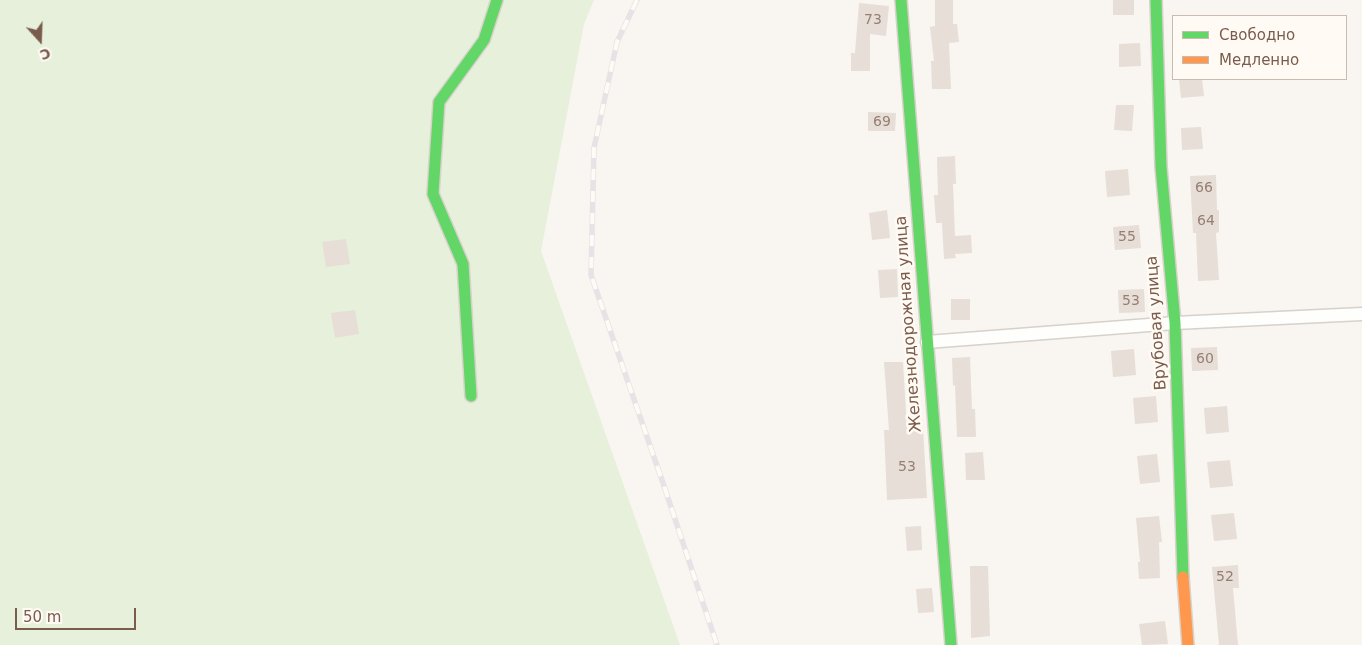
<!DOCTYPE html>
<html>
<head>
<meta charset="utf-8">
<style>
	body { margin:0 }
	#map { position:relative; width:1362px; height:645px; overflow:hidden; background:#f9f5f0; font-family:"DejaVu Sans",sans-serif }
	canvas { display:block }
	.legend { position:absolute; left:1172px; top:15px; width:175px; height:65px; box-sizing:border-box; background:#fffaf3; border:1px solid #cabbb1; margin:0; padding:6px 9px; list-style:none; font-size:15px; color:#7a5c4d }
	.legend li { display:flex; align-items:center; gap:10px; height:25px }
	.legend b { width:25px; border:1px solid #cabbb1 }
	.north { position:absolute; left:15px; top:15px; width:50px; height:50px; -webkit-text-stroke:4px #fffaf3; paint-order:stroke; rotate:160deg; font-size:14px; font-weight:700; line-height:20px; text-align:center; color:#7a5c4d }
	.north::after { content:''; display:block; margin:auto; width:18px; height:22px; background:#7a5c4d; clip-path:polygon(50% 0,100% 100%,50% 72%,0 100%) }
	.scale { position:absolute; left:15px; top:608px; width:121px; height:22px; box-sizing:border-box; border:2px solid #7a5c4d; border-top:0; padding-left:6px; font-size:15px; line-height:18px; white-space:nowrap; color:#7a5c4d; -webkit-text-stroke:4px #fffaf3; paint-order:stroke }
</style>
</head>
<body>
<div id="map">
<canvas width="1362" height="645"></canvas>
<ul class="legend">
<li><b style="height:6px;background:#63d668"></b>Свободно</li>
<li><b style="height:6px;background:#ff974d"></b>Медленно</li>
</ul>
<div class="north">С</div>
<div class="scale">50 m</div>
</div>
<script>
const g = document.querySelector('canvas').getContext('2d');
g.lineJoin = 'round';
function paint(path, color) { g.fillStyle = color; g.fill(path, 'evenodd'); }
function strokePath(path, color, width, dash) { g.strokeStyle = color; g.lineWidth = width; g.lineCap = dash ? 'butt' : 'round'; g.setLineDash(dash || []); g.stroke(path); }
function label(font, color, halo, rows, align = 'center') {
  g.font = font + ' "DejaVu Sans",sans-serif'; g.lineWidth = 5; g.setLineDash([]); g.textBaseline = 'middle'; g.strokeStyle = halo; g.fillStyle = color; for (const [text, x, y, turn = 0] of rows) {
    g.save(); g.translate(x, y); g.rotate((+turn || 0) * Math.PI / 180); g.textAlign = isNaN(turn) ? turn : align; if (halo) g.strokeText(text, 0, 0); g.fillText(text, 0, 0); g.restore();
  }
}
const green = new Path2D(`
	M0 0H594L584 24 541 251 680 645H0Z`);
const building = new Path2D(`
	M935 0H953V24H957L959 42 949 43 951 89H932L931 61H934L930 27 935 26Z
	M1113 0H1134V15H1113Z
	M859 3 889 6 886 36 870 34V71H851V53H855Z
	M1140 43 1141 66 1119 67V44Z
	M1179 79H1202L1204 96 1181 98Z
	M1116 105H1134L1132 131 1114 130Z
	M868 112 896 113 895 131H868Z
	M1201 127 1203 149 1182 150 1181 128Z
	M955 156 956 184H953L955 236 971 235 972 253 955 254 956 258 944 259 942 223H936L934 195H938L937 157Z
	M1128 169 1130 195 1107 197 1105 171Z
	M1216 175 1217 210H1219V232L1216 233 1219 280 1198 281 1196 233H1193L1190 176Z
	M887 210 890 238 872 240 869 213Z
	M1139 225 1141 248 1115 250 1113 227Z
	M346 239 350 264 326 267 322 242Z
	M897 269 898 297 880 298 878 270Z
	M1144 289 1145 312 1119 313 1118 290Z
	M951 299H970V320H951Z
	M355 310 359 334 335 338 331 313Z
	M1217 347 1218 370 1192 371 1191 348Z
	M1134 349 1136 375 1113 377 1111 351Z
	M970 357 972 409H975L976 437H957L955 385 953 386 952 358Z
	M884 362H903L907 429 923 428 927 498 887 500 884 430H889Z
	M1156 396 1158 422 1135 424 1133 398Z
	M1227 406 1229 432 1206 434 1204 408Z
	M983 452 985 480H966L965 453Z
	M1157 454 1160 482 1140 484 1137 456Z
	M1230 460 1233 486 1210 488 1207 462Z
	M1234 513 1237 539 1214 541 1211 515Z
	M1159 516 1162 542H1159L1160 578 1139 579 1138 562H1140L1136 518Z
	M921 526 922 550 907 551 905 527Z
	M1238 565 1239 588H1233L1238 645H1219L1212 567Z
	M970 566H988L990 636 971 638Z
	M932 588 934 612 918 613 916 589Z
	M1165 621 1168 644 1142 645 1139 624Z`);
const street = new Path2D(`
	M927 342 1175 323 1362 314`);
const fast = new Path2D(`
	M901 0 951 645
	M1156 0 1161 167 1175 323 1183 577
	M471 396 463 264 433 194 439 102 484 40 497 0`);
const slow = new Path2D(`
	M1183 577 1188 645`);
const rail = new Path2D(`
	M637 0 617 42 594 148 591 275 664 486 717 645`);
const numberNames = [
	["73",873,20],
	["69",882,122],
	["66",1204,188],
	["64",1206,221],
	["55",1127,237],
	["53",1131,301],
	["60",1205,359],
	["53",907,467],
	["52",1225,577]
];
const streetNames = [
	["Врубовая улица",1157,323,-94],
	["Железнодорожная улица",909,324,-94]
];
paint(green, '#e7f0db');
paint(building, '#e6ded7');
strokePath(street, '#d7d1cb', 15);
strokePath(fast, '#d9d2cb', 14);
strokePath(slow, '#d9d2cb', 14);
strokePath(street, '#fefefd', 12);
strokePath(fast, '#63d668', 11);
strokePath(slow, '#ff974d', 11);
strokePath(rail, '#e6e3e7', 5.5);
strokePath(rail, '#fffaf3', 4, [11]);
label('14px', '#977e72', null, numberNames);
label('16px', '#7a5c4d', '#fffaf3', streetNames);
</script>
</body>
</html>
